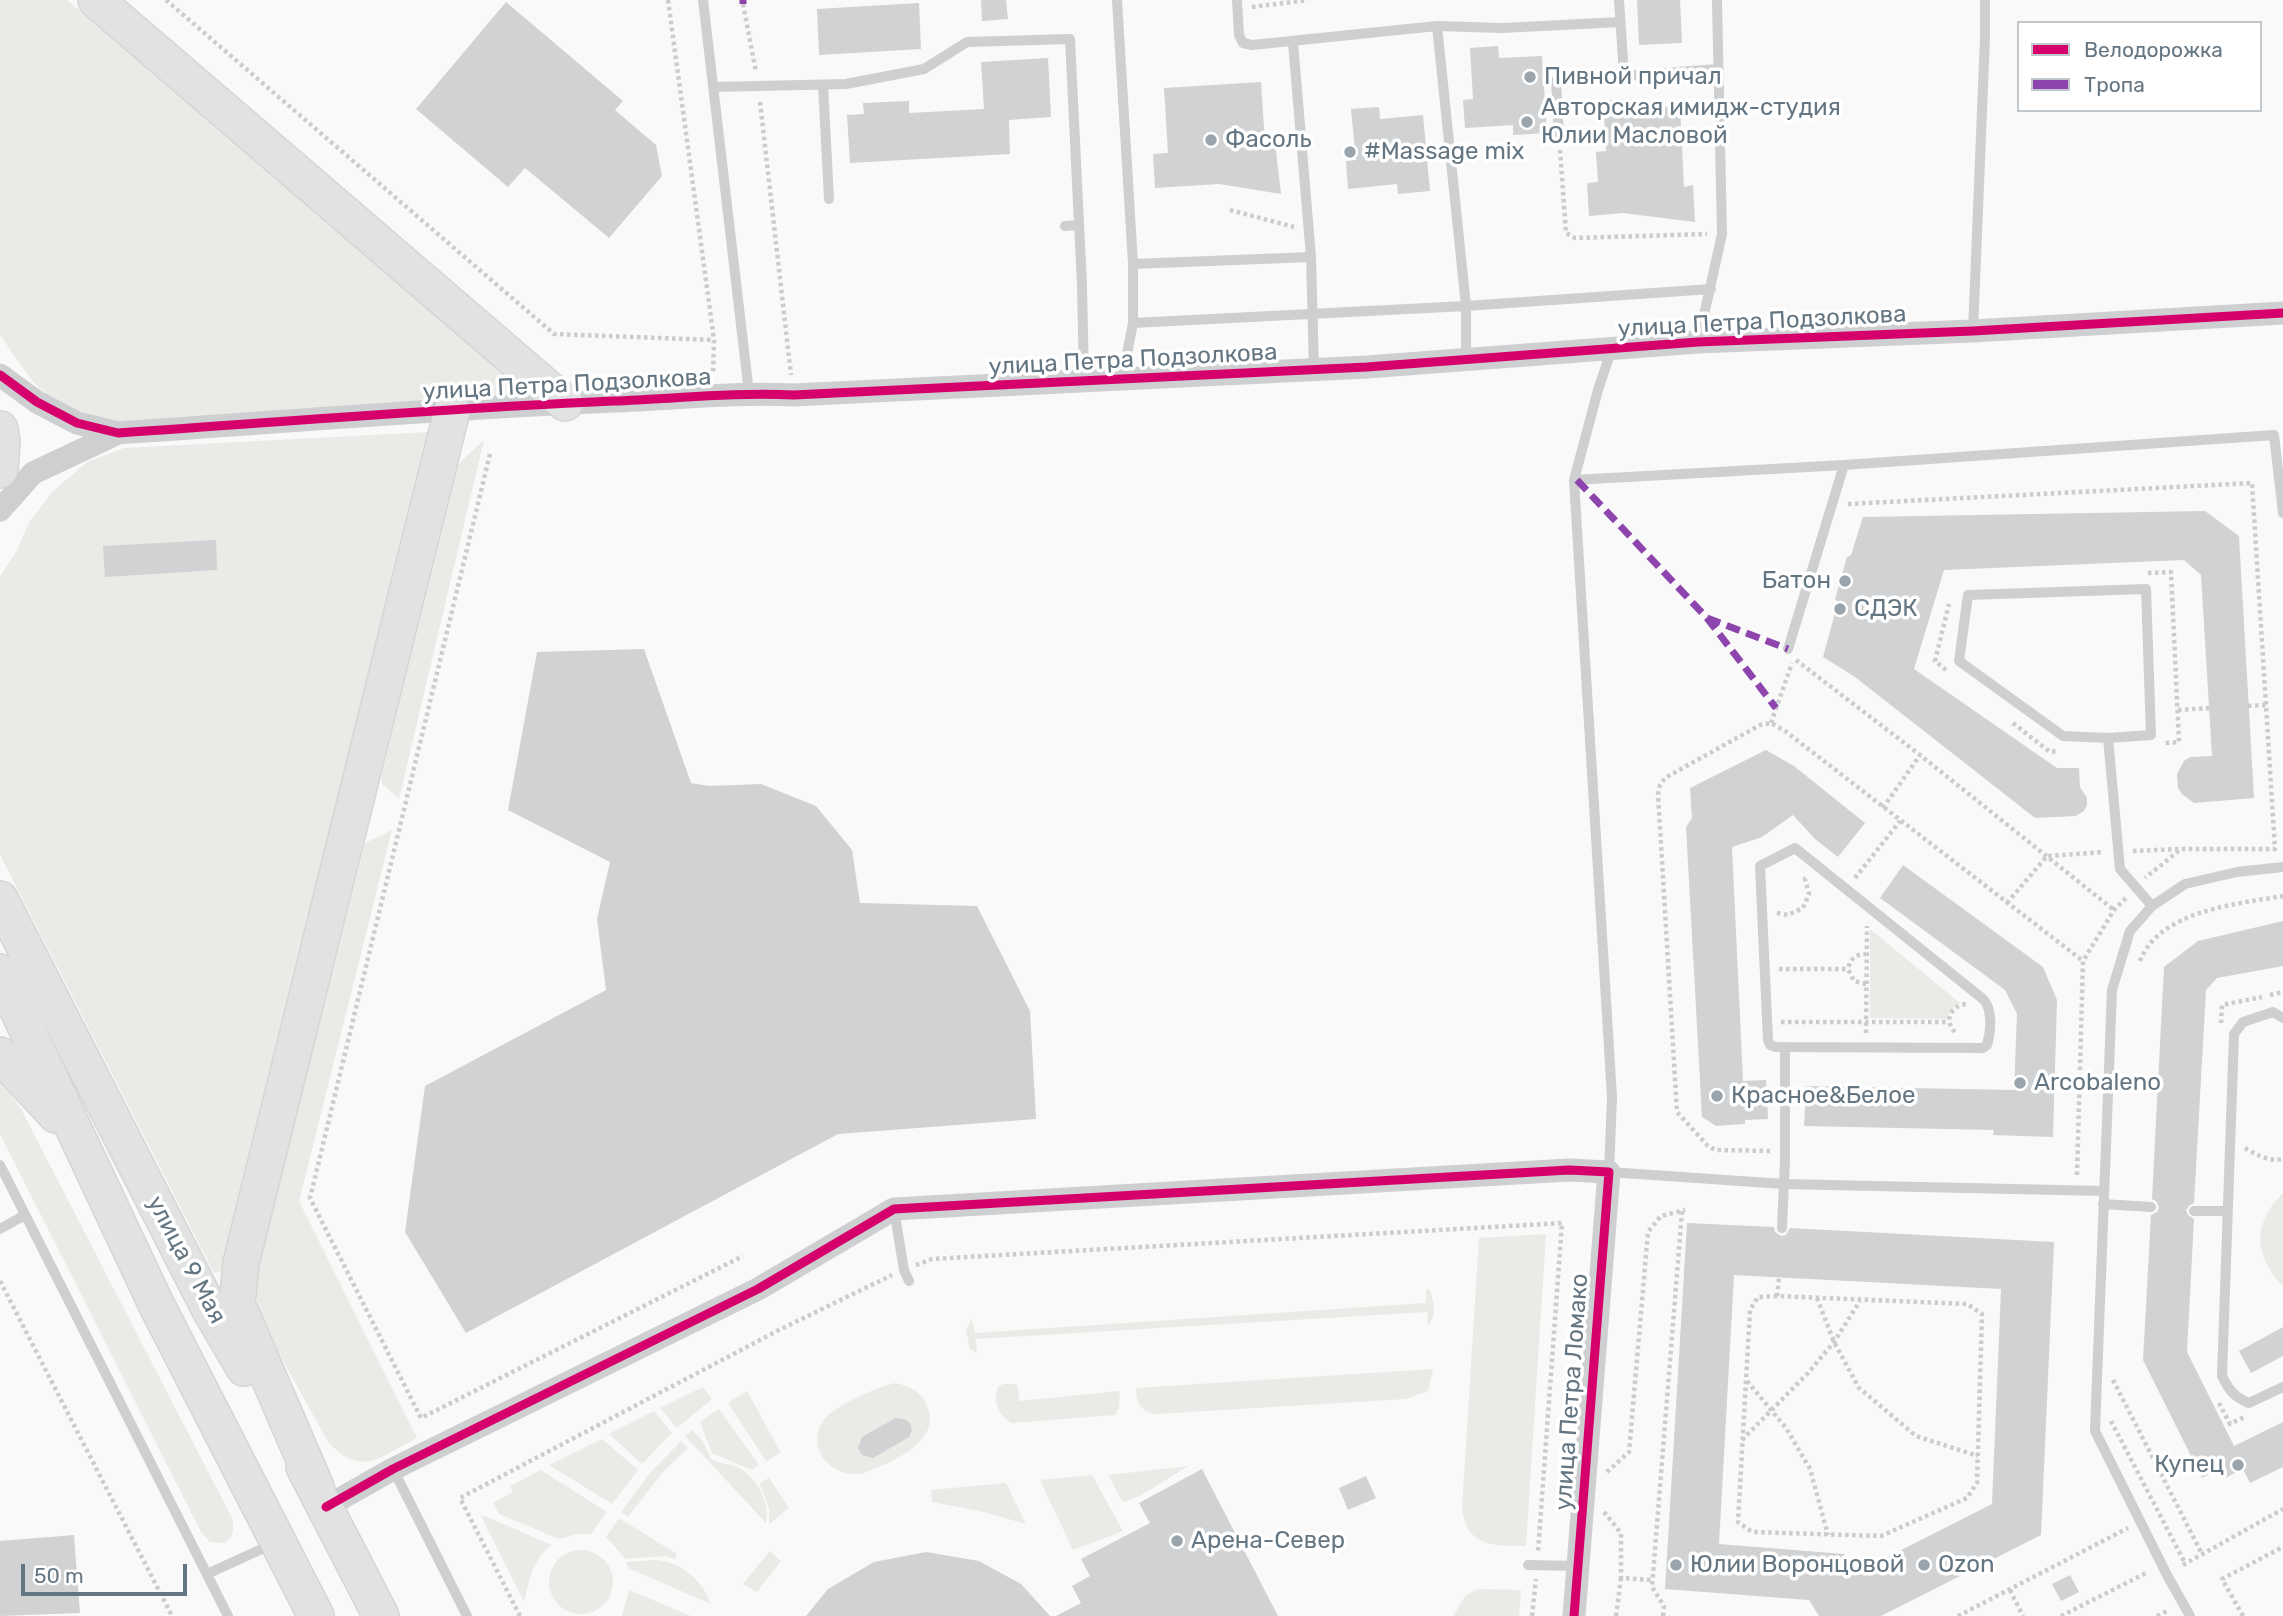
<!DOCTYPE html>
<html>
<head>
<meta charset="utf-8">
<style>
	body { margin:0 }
	#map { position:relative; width:2283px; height:1616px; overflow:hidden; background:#f9f9f9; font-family:Rubik,sans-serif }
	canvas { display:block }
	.legend { position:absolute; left:2017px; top:21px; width:245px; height:91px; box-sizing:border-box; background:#fff; border:2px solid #c1c8cd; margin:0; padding:9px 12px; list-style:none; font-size:21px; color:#657683 }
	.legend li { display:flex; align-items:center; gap:14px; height:35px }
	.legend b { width:35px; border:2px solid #c1c8cd }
	.scale { position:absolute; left:21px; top:1564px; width:166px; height:32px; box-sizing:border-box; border:4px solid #657683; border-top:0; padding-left:9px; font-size:21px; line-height:24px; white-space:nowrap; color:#657683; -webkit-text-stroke:5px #fff; paint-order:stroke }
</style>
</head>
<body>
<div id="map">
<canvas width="2283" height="1616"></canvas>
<ul class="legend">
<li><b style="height:9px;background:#d6006c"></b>Велодорожка</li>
<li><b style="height:9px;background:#8e44ad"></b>Тропа</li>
</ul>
<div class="scale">50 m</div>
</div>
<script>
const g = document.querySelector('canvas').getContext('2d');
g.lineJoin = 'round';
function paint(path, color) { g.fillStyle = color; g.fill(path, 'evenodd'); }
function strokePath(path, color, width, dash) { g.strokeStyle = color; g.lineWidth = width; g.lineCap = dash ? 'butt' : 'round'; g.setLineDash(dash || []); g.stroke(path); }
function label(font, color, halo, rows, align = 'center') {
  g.font = font + ' Rubik,sans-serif'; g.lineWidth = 7; g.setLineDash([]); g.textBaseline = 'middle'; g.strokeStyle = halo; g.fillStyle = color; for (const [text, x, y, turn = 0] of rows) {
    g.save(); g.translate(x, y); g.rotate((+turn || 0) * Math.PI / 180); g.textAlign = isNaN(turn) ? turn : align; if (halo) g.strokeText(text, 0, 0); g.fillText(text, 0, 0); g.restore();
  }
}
const green = new Path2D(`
	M0 0H67L530 394 131 422C58 419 37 393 0 334Z
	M429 432 223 1271 214 1273 0 855V576L15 554 30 521 53 491 87 462 124 448Z
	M484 440 399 799 382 784V774L455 467Z
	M392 830 299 1201 417 1438C380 1457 362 1478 328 1442L259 1317 256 1294 259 1263 365 843Z
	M1870 929 1960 1003 1951 1010 1947 1019 1870 1018Z
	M0 1079 21 1109 232 1518C234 1529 234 1536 225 1543L210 1542 201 1532 0 1134Z
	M2283 1193V1286C2253 1256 2253 1222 2283 1193Z
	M1546 1234 1526 1546C1494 1546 1466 1547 1462 1508L1479 1238Z
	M1426 1288 1430 1290C1434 1301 1437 1317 1428 1326L1427 1312 976 1339 977 1353 970 1349 966 1330 972 1318 975 1333 1426 1303Z
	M1433 1369 1428 1391 1406 1399 1156 1414C1141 1412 1136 1403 1136 1388Z
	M896 1383C909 1386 920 1391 926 1403 945 1443 890 1462 862 1474 832 1477 805 1450 823 1421 833 1406 879 1386 896 1383Z
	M1003 1384H1017L1020 1401 1120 1391 1119 1408 1115 1415 1011 1423C998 1413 993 1403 998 1387Z
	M703 1387 712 1399 677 1428 660 1408Z
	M747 1391 781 1453 766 1461 728 1403Z
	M719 1409 759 1465 752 1470 712 1453 700 1422Z
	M654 1411 672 1433 642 1464 609 1434Z
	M692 1430 703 1441 711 1459C719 1463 729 1464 737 1467 757 1476 770 1502 766 1523L685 1436Z
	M602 1439 638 1470 612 1504 549 1465Z
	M681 1441 688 1448 661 1474 628 1517 621 1512 649 1474Z
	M1188 1466 1140 1496 1124 1502 1121 1500 1109 1475Z
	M541 1470 607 1512 591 1534H577L559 1539 499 1514 493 1503 513 1492 510 1486Z
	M1092 1475 1123 1531 1073 1550 1040 1480Z
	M769 1478 789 1508 769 1524V1509L760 1483Z
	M1006 1483 1026 1524 984 1512 932 1502 931 1490Z
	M480 1514 552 1545C533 1558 529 1580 524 1602Z
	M619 1518 677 1554 675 1559 665 1556 626 1559 606 1537Z
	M549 1582a32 32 0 1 1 64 0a32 32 0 1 1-64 0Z
	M770 1551 781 1561 757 1592 743 1584Z
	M655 1560C682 1562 702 1580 711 1604L628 1568 626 1562Z
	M1478 1589 1521 1590 1519 1616H1453L1466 1595Z
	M629 1590 691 1616H622Z`);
const building = new Path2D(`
	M981 0H1006L1008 19 982 21Z
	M1637 0H1680L1682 43 1639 45Z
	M506 2 623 101 615 110 656 145 662 176 609 238 525 168 508 187 416 109Z
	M919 3 921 49 819 55 817 9Z
	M1498 46 1499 58 1542 56 1547 133 1513 135V125L1465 128 1463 100 1473 99 1470 48Z
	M1048 58 1051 117 1009 120 1010 154 850 163 847 115 864 114 863 103 909 101V113L984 109 981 62Z
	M1261 82 1265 144 1275 143 1281 194 1219 184 1155 188 1153 154 1168 153 1164 88Z
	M1633 99V108L1680 106 1684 187 1693 185 1695 222 1623 213 1589 216 1587 183 1598 182 1596 152 1606 151 1603 100Z
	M1379 107 1380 119 1423 115 1430 191 1398 194 1397 184 1348 189 1346 161 1356 160 1351 109Z
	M2205 511 2239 536 2254 798 2194 803 2182 794 2178 788 2177 774 2184 761 2190 757 2212 756 2201 575 2184 560 1944 570 1914 669 2057 768H2079L2080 787 2087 798V805L2084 811 2076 816 2035 818 1855 677 1823 657 1838 602 1835 599 1847 557 1851 555 1863 517Z
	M216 540 217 570 105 577 103 546Z
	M644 649 691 783 709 786 761 784 816 806 852 850 860 903 977 906 1030 1011 1036 1119 838 1134 466 1333 405 1232 425 1086 606 990 597 919 610 862 508 810 537 652Z
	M1766 750 1794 766 1865 823 1838 857 1815 839 1793 815 1762 837 1732 847 1743 1081 1766 1080 1768 1119 1745 1120V1124L1716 1126 1702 1117 1686 827 1692 818 1690 788Z
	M1903 865 2043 967 2057 1000 2053 1137 1993 1135 1994 1130 1804 1126 1806 1086 2014 1090 2017 1014 2005 990 1880 898Z
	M2283 921V966L2217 978 2206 990 2194 1203 2190 1205 2186 1210 2188 1215 2194 1219 2187 1352 2234 1446 2283 1422V1467L2250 1483 2243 1469 2223 1479 2218 1470 2202 1478 2143 1360 2151 1215 2157 1212 2159 1207 2156 1201 2152 1199 2164 967 2198 941Z
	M1687 1223 1774 1227 1775 1232 1781 1236 1786 1235 1790 1228 2054 1242 2041 1535 1881 1616H1819L1809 1600 1665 1589ZM1734 1275 2001 1289 1992 1504 1854 1574 1844 1554 1719 1544Z
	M2283 1327V1356L2251 1373 2239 1351Z
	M896 1418 904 1419 910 1423 912 1430 909 1437 873 1458 862 1455 858 1448 862 1437Z
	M1202 1469 1278 1616H1056L1081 1603 1072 1586 1090 1576 1081 1559 1150 1523 1139 1503Z
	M1366 1476 1376 1498 1348 1510 1339 1488Z
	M74 1535 80 1613 0 1616V1541Z
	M926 1552 979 1561 1021 1584 1050 1616H806L828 1589 874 1562Z
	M2070 1575 2079 1592 2061 1601 2052 1584Z`);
const path = new Path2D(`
	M166 0 554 334 714 340
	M668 0 714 340 713 374
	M743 4 756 72
	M1252 7 1308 0
	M760 102 791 375
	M1560 150 1566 233 1575 238 1707 234
	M1230 210 1294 227
	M490 454 310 1198 421 1418 743 1256
	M1848 504 2252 483 2275 849H2181L2145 878
	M2148 573 2171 572 2179 742 2164 743
	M1796 660 1920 755 2114 910
	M1946 670 1935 661 1949 604
	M2248 706 2266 705
	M2178 710 2209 708
	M1771 723 1792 663
	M2013 723 2050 752 2058 751
	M1883 808 1920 755
	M2133 851 2180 849
	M1855 878 1900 821
	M2007 903 2047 856 2103 852
	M1777 913 1788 915 1803 908 1809 894 1805 879 1808 878
	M2140 961C2160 910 2237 904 2283 896
	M1779 969H1848
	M1866 984 1854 981 1848 969C1850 958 1857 954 1866 954
	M2270 995 2283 992
	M1781 1022H1949
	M2221 1023 2222 1005 2262 997
	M1955 1032C1944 1021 1950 1006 1966 1004
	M1866 1033 1867 926
	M2245 1148C2257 1155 2269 1162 2283 1159
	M1770 1151 1715 1150 1708 1146 1677 1112 1658 794 1660 785 1665 778 1760 725 1771 723 1785 731 2083 961
	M2077 1175 2083 961 2114 910 2127 897
	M916 1265 932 1259 1562 1223 1538 1552
	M0 1281 172 1616
	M1777 1296 1758 1297 1750 1310 1738 1522 1752 1532 1881 1536 1967 1498 1977 1483 1982 1314 1967 1304 1777 1296 1779 1278
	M1817 1298 1834 1342 1859 1388 1916 1436 1978 1456
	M2113 1380 2202 1554
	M1747 1381 1786 1428 1810 1469 1828 1535
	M2219 1403 2230 1424 2244 1417
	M2111 1421 2185 1563
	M1742 1440 1808 1373 1834 1342 1860 1301
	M1607 1472 1629 1452 1648 1232 1661 1216 1685 1210
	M1604 1512 1621 1533V1578L1653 1580
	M2183 1565 2283 1509
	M2010 1590 2023 1616
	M520 1616 460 1498 779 1330 892 1275
	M1532 1616 1536 1579
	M1616 1616 1621 1578
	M1663 1616 1664 1606 1652 1587 1682 1211
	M1958 1616 2128 1528
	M2061 1616 2148 1572
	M2157 1616 2169 1610
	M2243 1616 2222 1579 2283 1547`);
const lane = new Path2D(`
	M703 0 749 393
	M1117 0 1133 264V323L1122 380
	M1237 0 1239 35 1243 43 1252 45 1437 26 1502 28 1620 22
	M1619 0 1624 75
	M1437 26 1466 306V361
	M1293 42 1311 257 1314 370
	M823 85 829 199
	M714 87 846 84 924 69 967 42 1070 39 1082 285 1084 381
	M1559 136 1556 81 1718 69
	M1065 226 1079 225
	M1133 264 1311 257
	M1133 323 1466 306 1711 289
	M1973 331 1985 38V0
	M1698 342 1722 234 1717 0
	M1612 348 1598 390 1574 480 1612 1097 1609 1172 1784 1184 2104 1191
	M1574 480 1844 465 2274 435 2283 513
	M1788 649 1844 465
	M2108 738 2063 736 1959 661 1968 595 2146 589 2151 735 2108 738 2120 869 2152 906
	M1795 848 1983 999C1993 1009 1991 1032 1987 1045L1983 1048 1776 1047 1770 1045 1768 1040 1760 866Z
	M2283 1018 2273 1012 2243 1022 2234 1034 2222 1376C2229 1390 2234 1397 2249 1403L2283 1387
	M0 1165 228 1616
	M2103 1204 2151 1207
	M894 1209 904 1270 909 1281
	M2194 1211H2226
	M1782 1228 1785 1160V1047
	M0 1229 25 1215
	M393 1469 467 1616
	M1528 1565 1578 1566
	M207 1574 275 1543
	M2190 1616 2167 1575 2095 1431 2112 990 2130 931 2152 906 2185 884 2237 872 2283 867`);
const street = new Path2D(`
	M0 375 37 402 77 423 118 433C283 422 448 408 613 401 673 399 733 392 794 395L1367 367 1698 342 1973 331 2283 313
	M0 510 33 473 118 433
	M326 1507 393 1469 758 1289 894 1209 1569 1170 1609 1172 1574 1616`);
const primary = new Path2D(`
	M96 0 565 403
	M0 429 2 442 0 470
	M0 899 210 1310 244 1368
	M0 972 156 1304 316 1616
	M0 1055 56 1115
	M304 1467 381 1616
	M316 1487 237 1304 241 1263 452 411`);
const quiet = new Path2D(`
	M743 0V4
	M1577 480 1707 618 1776 708
	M1707 618 1788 649`);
const cycleway = new Path2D(`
	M0 375 37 402 77 423 118 433C283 422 448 408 613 401 673 399 733 392 794 395L1367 367 1698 342 1973 331 2283 313
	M326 1507 393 1469 758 1289 894 1209 1569 1170 1609 1172 1574 1616`);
const markers = [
	[1530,77,7,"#99a4ac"],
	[1527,122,7,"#99a4ac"],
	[1211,140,7,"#99a4ac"],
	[1350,152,7,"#99a4ac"],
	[1845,581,7,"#99a4ac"],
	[1840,609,7,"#99a4ac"],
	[2020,1083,7,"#99a4ac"],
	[1717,1096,7,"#99a4ac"],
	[2238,1465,7,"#99a4ac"],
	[1177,1541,7,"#99a4ac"],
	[1676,1565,7,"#99a4ac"],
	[1924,1565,7,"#99a4ac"]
];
const poiNames = [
	["Пивной причал",1544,77],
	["Авторская имидж-студия",1541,108],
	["Юлии Масловой",1541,136],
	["Фасоль",1225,140],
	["#Massage mix",1364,152],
	["Батон",1831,581,"right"],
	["СДЭК",1854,609],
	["Arcobaleno",2034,1083],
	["Красное&Белое",1731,1096],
	["Купец",2224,1465,"right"],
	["Арена-Север",1191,1541],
	["Юлии Воронцовой",1690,1565],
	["Ozon",1938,1565]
];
const streetNames = [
	["улица Петра Подзолкова",1762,322,-3],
	["улица Петра Подзолкова",1133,360,-3],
	["улица Петра Подзолкова",567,385,-3],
	["улица 9 Мая",186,1260,62],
	["улица Петра Ломако",1572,1392,-86]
];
paint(green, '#e8ebe6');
paint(building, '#d0d2d3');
strokePath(primary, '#d5d6d7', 38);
strokePath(path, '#cbcccd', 4.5, [3.5, 3.5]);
strokePath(lane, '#cecfd0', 10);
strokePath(street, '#cecfd0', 23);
strokePath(primary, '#e1e2e2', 35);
strokePath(quiet, '#8e44ad', 7, [14, 7]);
strokePath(cycleway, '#d6006c', 9);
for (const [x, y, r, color] of markers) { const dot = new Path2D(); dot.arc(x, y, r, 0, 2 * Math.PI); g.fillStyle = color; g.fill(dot); strokePath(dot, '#fff', 2.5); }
label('24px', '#657683', '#fff', poiNames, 'left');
label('24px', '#657683', '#fff', streetNames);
</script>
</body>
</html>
